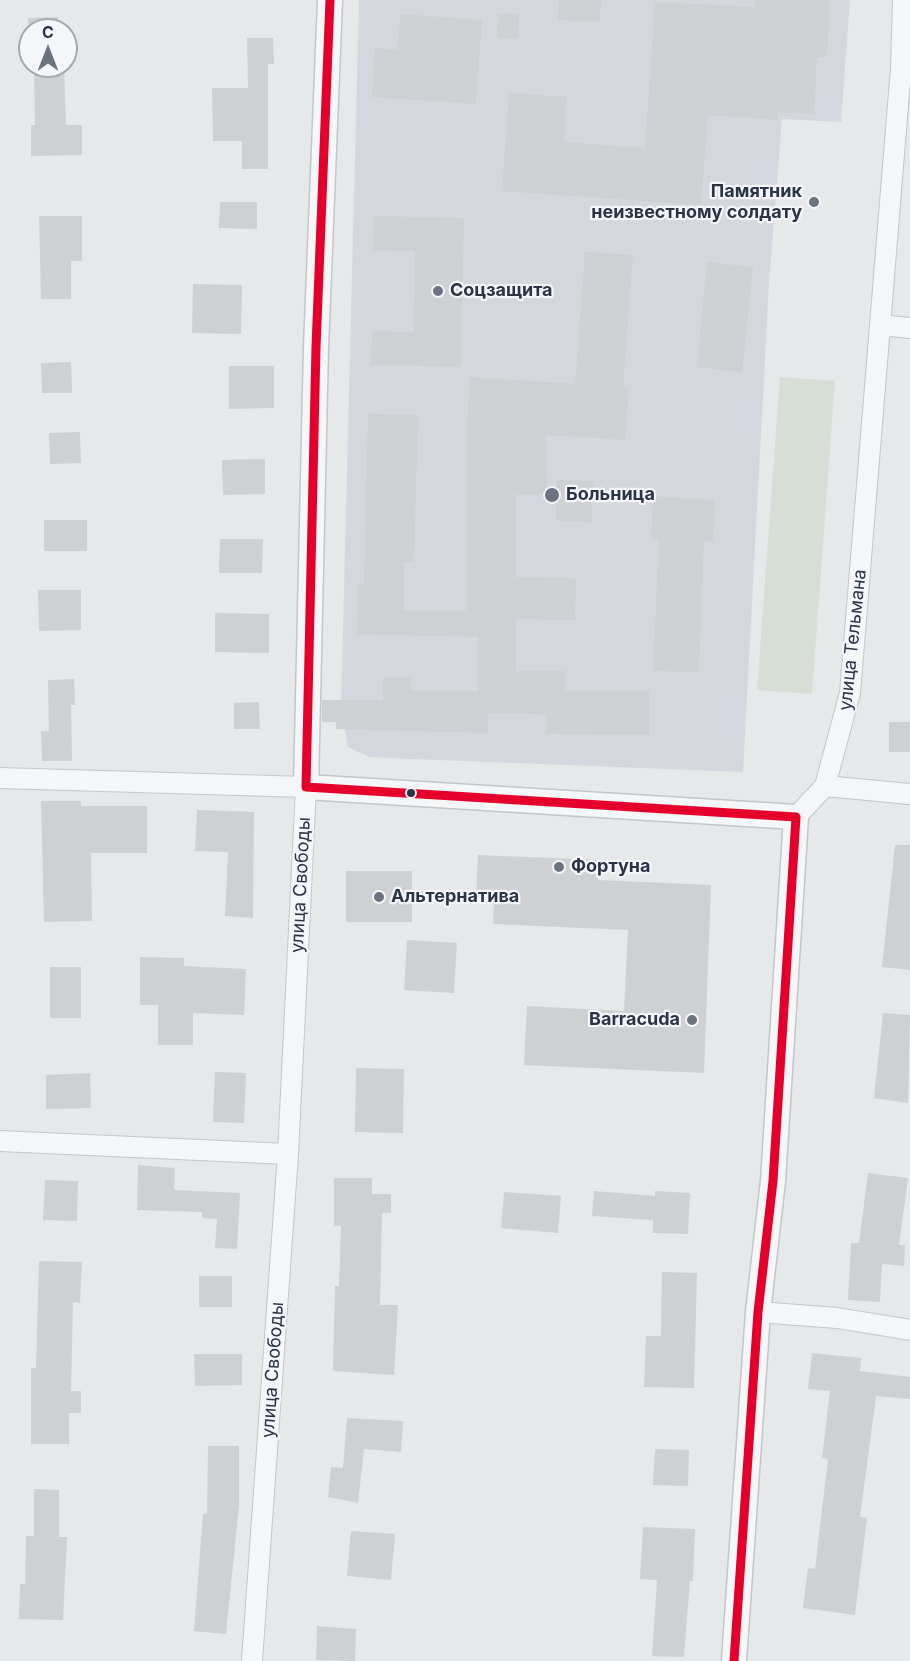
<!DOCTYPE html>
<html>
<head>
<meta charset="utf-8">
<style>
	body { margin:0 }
	#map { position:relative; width:910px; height:1661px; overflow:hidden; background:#e6e8ea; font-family:Inter,sans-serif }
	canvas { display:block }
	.north { position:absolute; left:18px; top:18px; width:60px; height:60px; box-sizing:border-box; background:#f4f6f9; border:2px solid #a4a8b1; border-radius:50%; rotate:0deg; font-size:16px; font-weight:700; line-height:24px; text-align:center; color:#2b3445 }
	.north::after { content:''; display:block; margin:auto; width:21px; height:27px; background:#6c737f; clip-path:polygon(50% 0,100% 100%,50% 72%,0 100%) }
</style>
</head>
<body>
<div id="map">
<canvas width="910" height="1661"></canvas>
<div class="north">С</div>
</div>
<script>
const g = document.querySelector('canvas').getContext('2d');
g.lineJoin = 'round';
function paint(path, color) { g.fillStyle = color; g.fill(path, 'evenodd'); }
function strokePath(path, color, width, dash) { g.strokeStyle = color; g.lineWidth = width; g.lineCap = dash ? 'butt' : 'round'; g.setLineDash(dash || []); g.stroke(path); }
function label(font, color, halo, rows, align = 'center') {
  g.font = font + ' Inter,sans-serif'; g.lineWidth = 4.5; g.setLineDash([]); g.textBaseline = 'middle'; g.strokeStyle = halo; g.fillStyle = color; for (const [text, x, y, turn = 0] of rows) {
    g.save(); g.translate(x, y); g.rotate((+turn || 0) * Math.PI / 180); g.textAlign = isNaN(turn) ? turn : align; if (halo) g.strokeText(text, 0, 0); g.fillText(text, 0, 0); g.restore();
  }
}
const built = new Path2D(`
	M359 0H850L841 122 782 119 769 282 743 772 388 758 370 757 348 747 341 707Z`);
const green = new Path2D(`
	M780 377 835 381 812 694 757 690Z`);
const building = new Path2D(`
	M559 0H601L600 22 558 20Z
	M754 0H830L827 57H817L814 114 778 112 777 120 708 115 701 205 502 191 509 93 567 97 564 142 645 148 655 2 754 7Z
	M400 14 482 20 476 104 372 97 375 48 398 50Z
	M498 14H519L518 39 497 38Z
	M58 17 59 30H30L29 48 28 18Z
	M247 38H273L274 64H268V169H242V141H213L212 88H248Z
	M34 66H64L66 125H82V155L31 156V125H35Z
	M220 202H257V229L219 228Z
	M39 216H82V261H71V299H41Z
	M374 216 464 218 461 367 371 365 372 331 414 332 415 251 373 250Z
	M585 252 633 255 623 387 629 388 625 440 546 435 547 495H516V577L576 578 575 620 516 619V671H565V691H649V735L546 734V714L488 713V733L336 729V722H322V700H383V678H411V690L478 691V637L357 634 358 583H364L368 414 418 415 414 562H404V610H466V441L470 377 575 384Z
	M707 262 753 267 742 372 697 367Z
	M193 284 242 285 241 334 192 333Z
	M71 362 72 393H42L41 363Z
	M229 366H274V408L229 409Z
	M80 432 81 463 50 464 49 433Z
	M265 459V494L223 495 222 460Z
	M557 480 593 481 592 522 556 521Z
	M653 496 715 500 713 542 704 541 699 672 653 671 659 539H651Z
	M44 520H87V551H44Z
	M220 539H263L262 573H219Z
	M38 590H81V630L39 631Z
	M215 613 269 614V653L215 652Z
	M74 679 75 705H71L72 761H42L41 731H49L48 680Z
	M259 702 260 729H234V703Z
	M889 722H910V752H889Z
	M41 801H81V806H147V853H91L92 921 44 922Z
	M197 810 254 812 253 918 225 916 228 852 195 851Z
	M895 845H910V970L882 967Z
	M478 855 599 860 598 880 711 885 704 1073 524 1065 527 1006 624 1011 628 930 493 924 494 899 476 898Z
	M346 871H412V922H346Z
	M407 940 457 943 454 993 404 990Z
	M140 957 184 958V966L246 969 244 1015 193 1013V1045H158V1005H140Z
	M50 967H81V1018H50Z
	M883 1013 910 1015 908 1103 874 1098Z
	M356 1068 404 1069 403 1133 355 1132Z
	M215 1072 246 1073 244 1123 213 1122Z
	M90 1073 91 1108 46 1109V1075Z
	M138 1165 175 1168 174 1190 240 1193 237 1249 215 1248 217 1219 202 1218V1212L137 1210Z
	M868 1173 908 1178 899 1245H905L904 1266 882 1264 880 1302 848 1300 851 1243H859Z
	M334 1178H372V1194H391V1213H382L380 1305H398L394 1375 333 1371 335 1286H339L341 1226H334Z
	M45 1180 78 1181 77 1221 43 1220Z
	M594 1191 655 1196V1191L690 1193 688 1234 653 1233V1220L592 1216Z
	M504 1192 561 1196 558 1233 501 1228Z
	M39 1261 82 1262 80 1303 73 1302 71 1391H81V1413H69V1444H31V1368H36Z
	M662 1272 697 1273 694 1388 644 1387 646 1336H661Z
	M199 1276H232V1307H199Z
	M812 1353 861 1358 860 1371 910 1377V1399L876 1396 860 1517 867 1518 855 1615 803 1608 808 1568 815 1569 828 1459 822 1458 830 1391 808 1389Z
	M194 1354H242V1385L195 1386Z
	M347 1418 403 1421 401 1452 364 1449 358 1503 328 1497 331 1467 343 1468Z
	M208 1446H239V1506L226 1634 194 1631 203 1514H207Z
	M655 1449 689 1450 688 1486 653 1485Z
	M34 1489 59 1490V1537H67L63 1620 19 1619 20 1584H25L26 1536H34Z
	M643 1527 695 1529 693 1581H690L684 1657 652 1656 657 1580 640 1579Z
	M351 1531 395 1534 391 1580 347 1576Z
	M317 1626 356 1629 355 1661 316 1660Z`);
const minor = new Path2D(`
	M880 325 910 328
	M0 778 306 787 288 1154 252 1661
	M825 786 910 794
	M796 817 825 786 850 693 901 68 903 0
	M0 1141 288 1154
	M758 1312 837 1318 910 1330`);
const tertiary = new Path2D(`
	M330 0 316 347 306 787 796 817 773 1181 758 1312 734 1661`);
const bus1 = new Path2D(`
	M330 0 316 347 306 787 796 817 773 1181 758 1312 734 1661`);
const markers = [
	[814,202,6,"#6c737f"],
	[438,291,6,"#6c737f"],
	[552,495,8,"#6c737f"],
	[411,793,5,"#2b3445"],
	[559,867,6,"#6c737f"],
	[379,897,6,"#6c737f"],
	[692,1020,6,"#6c737f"]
];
const poiNames = [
	["Памятник",802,192,"right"],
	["неизвестному солдату",802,213,"right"],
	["Соцзащита",450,291],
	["Больница",566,495],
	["Фортуна",571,867],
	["Альтернатива",391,897],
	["Barracuda",680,1020,"right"]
];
const streetNames = [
	["улица Тельмана",853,640,-84],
	["улица Свободы",301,885,-87],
	["улица Свободы",273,1370,-86]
];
paint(built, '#d4d7dd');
paint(green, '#d6ded6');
paint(building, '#ced0d3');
strokePath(minor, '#c4c6c8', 22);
strokePath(tertiary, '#c4c6c8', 27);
strokePath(minor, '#f5f6f7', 20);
strokePath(tertiary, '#f5f6f7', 24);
strokePath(bus1, '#e4002b', 9);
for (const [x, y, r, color] of markers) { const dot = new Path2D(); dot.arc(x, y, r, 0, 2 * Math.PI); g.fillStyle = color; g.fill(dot); strokePath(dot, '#f4f6f9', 2); }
label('bold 18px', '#2b3445', '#f4f6f9', poiNames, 'left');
label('18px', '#2b3445', '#f4f6f9', streetNames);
</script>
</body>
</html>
